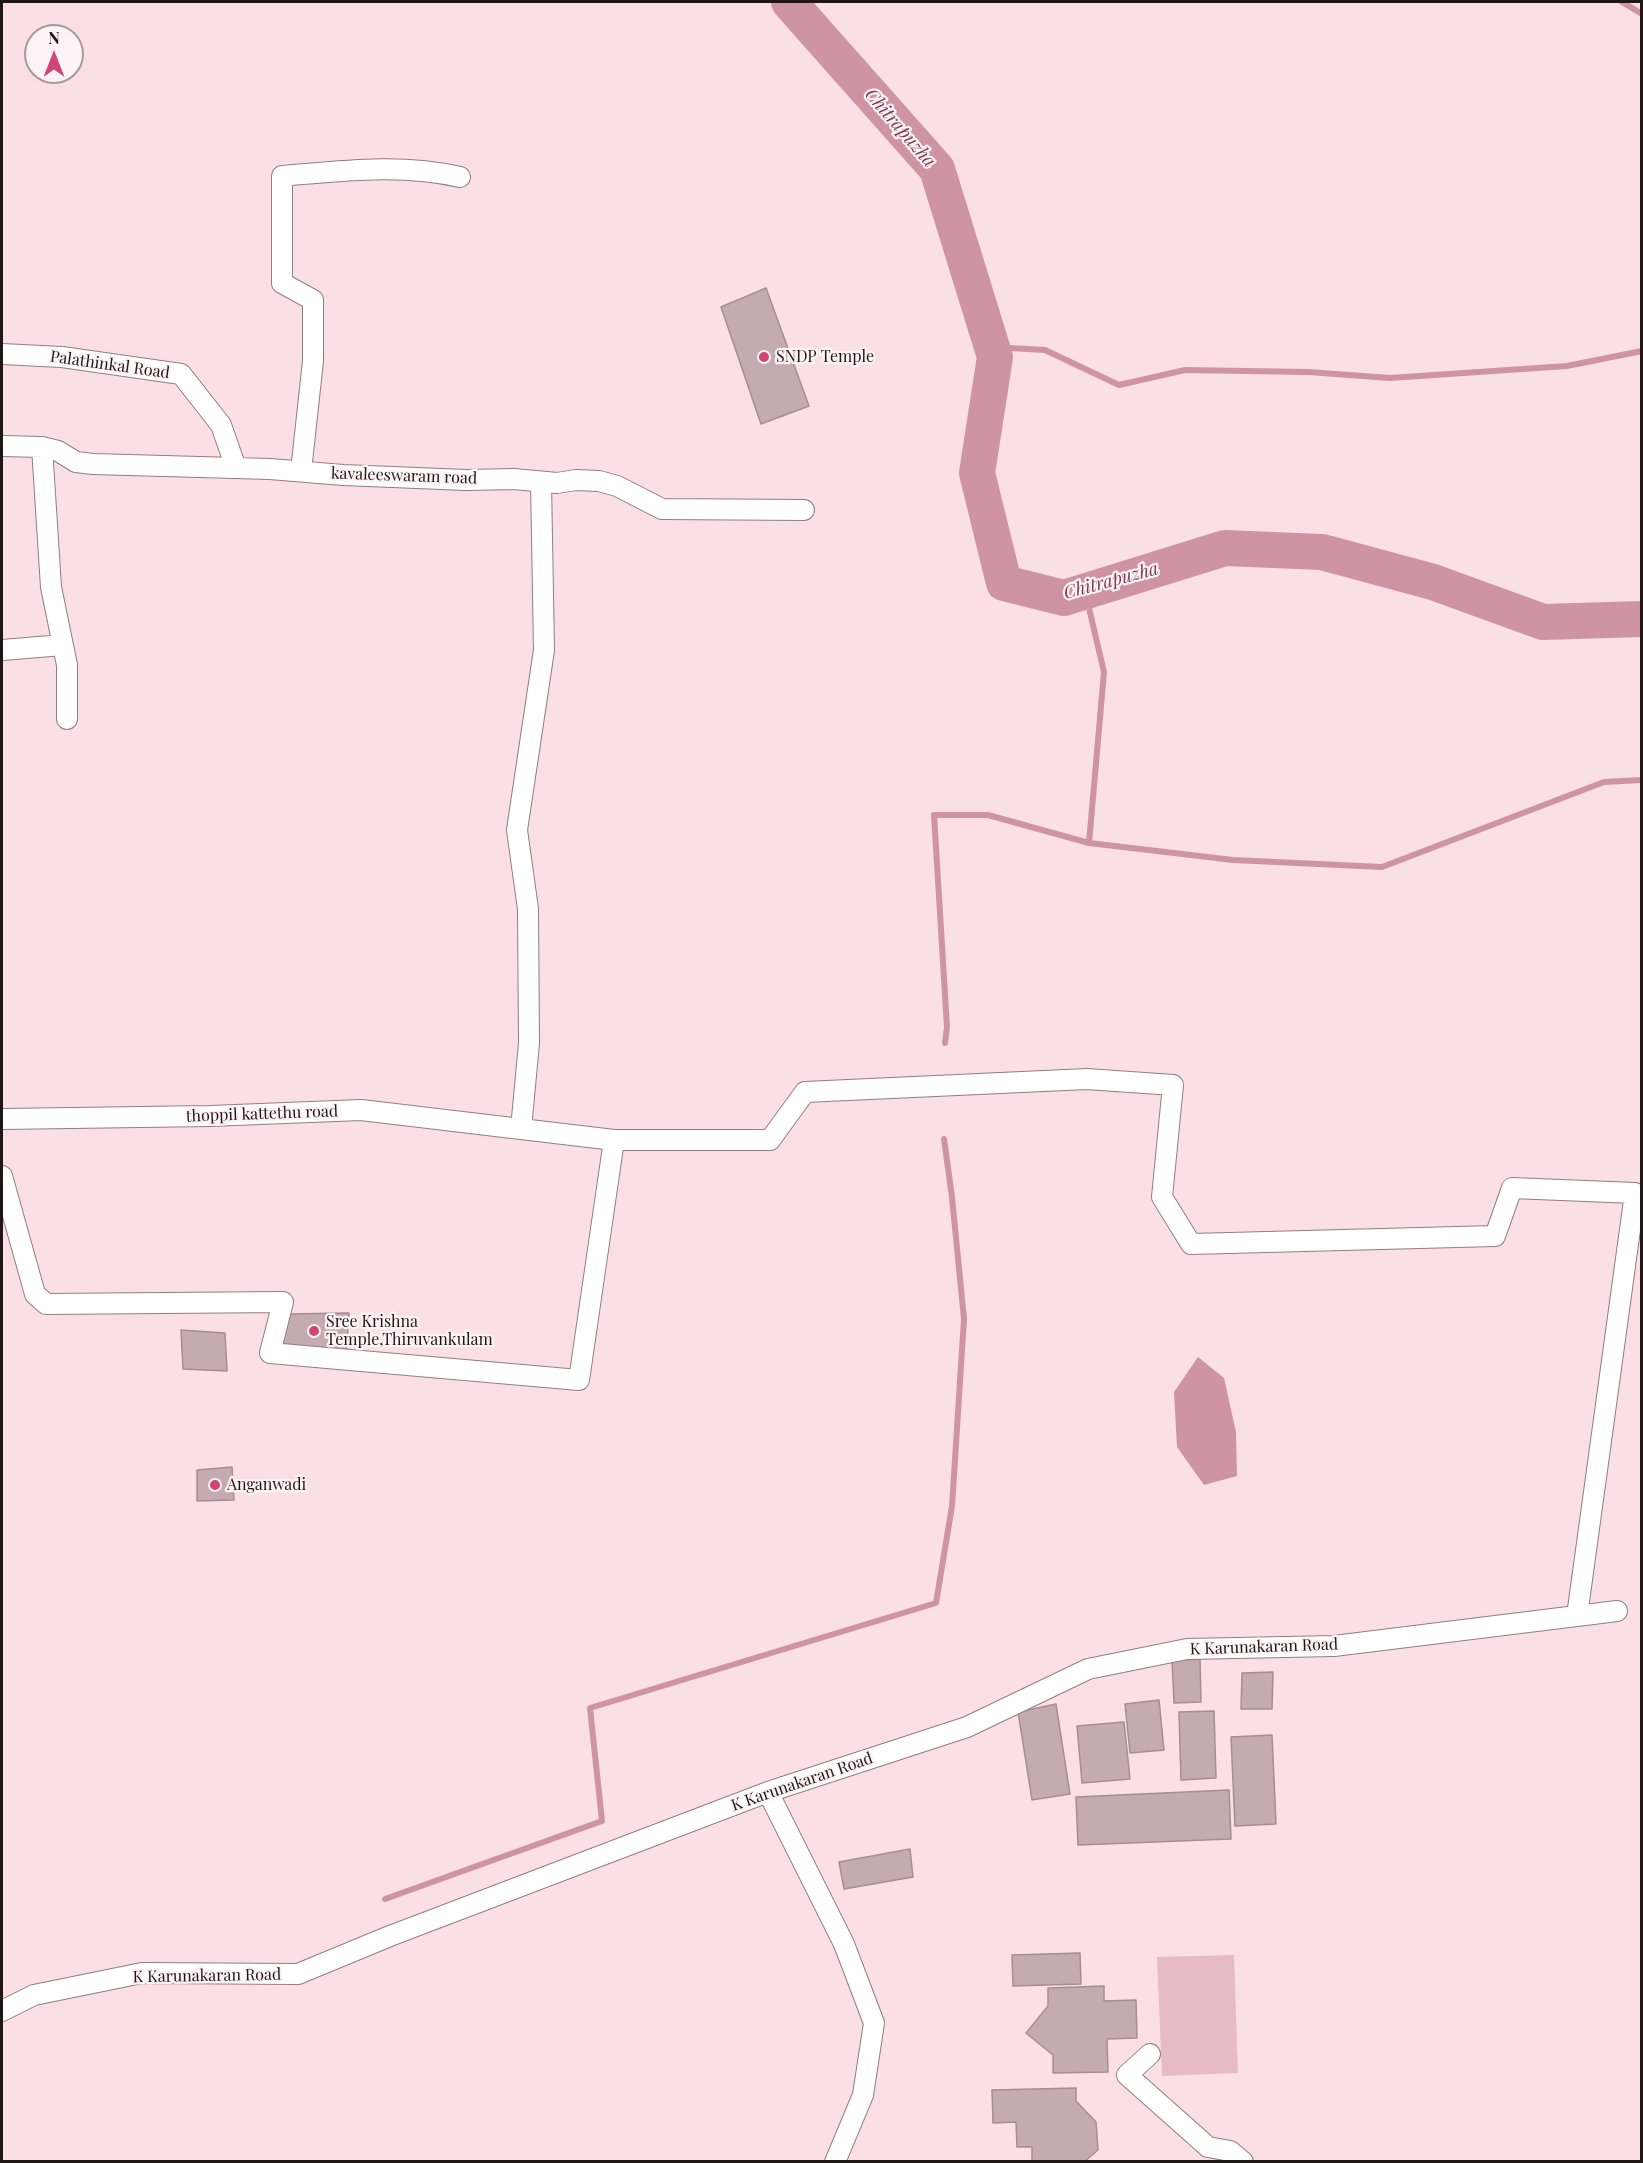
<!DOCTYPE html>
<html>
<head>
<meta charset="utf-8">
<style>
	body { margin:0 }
	#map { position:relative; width:1643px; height:2163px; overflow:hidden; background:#fae0e6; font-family:"Playfair Display",serif }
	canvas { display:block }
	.frame { position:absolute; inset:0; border:3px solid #1f1618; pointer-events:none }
	.north { position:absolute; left:24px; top:24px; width:60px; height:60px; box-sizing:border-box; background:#fdf2f5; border:2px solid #a49a9d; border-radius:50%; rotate:0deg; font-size:16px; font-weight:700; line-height:24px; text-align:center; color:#1f1618 }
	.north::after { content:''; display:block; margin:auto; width:21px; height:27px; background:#d04478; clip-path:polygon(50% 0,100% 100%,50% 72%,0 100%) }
</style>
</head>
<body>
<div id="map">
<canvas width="1643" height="2163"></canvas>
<div class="frame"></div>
<div class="north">N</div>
</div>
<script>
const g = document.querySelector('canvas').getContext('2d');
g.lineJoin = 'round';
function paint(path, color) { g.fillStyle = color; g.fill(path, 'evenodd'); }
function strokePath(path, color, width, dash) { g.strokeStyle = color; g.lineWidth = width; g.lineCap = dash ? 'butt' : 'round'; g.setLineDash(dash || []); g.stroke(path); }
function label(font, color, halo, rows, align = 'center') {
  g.font = font + ' "Playfair Display",serif'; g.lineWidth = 4.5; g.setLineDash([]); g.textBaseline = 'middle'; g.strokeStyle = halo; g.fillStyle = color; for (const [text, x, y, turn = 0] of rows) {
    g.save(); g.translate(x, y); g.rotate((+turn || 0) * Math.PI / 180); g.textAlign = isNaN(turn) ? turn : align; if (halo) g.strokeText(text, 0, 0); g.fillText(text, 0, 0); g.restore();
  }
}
const green = new Path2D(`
	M1234 1955 1238 2073 1162 2076 1157 1957Z`);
const water = new Path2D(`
	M1198 1357 1224 1378 1236 1432 1237 1476 1204 1485 1177 1447 1174 1392Z`);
const stream = new Path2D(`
	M1622 2 1642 14
	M992 347 1045 350 1119 385 1185 370 1308 372 1390 378 1567 366 1642 351
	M1085 591 1104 672 1089 843 1233 860 1382 867 1604 782 1642 780
	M945 1043 947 1027 934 815H988L1089 843
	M385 1899 602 1821 590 1708 936 1603 952 1506 964 1319 952 1197 944 1139`);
const river = new Path2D(`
	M789 2 937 169 995 357 977 473 1004 583 1064 598 1225 548 1322 552 1433 582 1543 622 1642 619`);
const building = new Path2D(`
	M766 288 809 406 761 424 721 307Z
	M349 1313 346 1357 277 1349 286 1314Z
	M181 1330 225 1333 227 1371 183 1369Z
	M232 1467 234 1500 197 1501V1470Z
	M1200 1659 1201 1702 1174 1703 1172 1660Z
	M1273 1672 1272 1709H1241L1242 1673Z
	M1159 1700 1164 1750 1130 1753 1125 1704Z
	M1056 1704 1070 1794 1032 1800 1018 1712Z
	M1214 1711 1216 1778 1181 1780 1179 1712Z
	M1124 1722 1130 1779 1082 1783 1077 1726Z
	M1272 1735 1276 1824 1235 1826 1231 1737Z
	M1229 1790 1231 1839 1078 1845 1076 1797Z
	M910 1849 913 1877 844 1889 839 1862Z
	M1080 1953 1081 1984 1013 1986 1012 1955Z
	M1104 1986V2001L1136 2000 1137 2038 1107 2039 1108 2072 1053 2073V2055L1026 2033 1048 2006V1988Z
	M1076 2088V2101L1096 2122 1098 2150 1084 2162H1032V2147H1017L1016 2122 993 2123 992 2090Z`);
const minor = new Path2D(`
	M2 354 62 357 181 374 221 425 236 468
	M2 446 42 447 58 451 76 462 93 464 270 469 343 475 466 480 514 479 557 483 576 480 599 481 617 486 662 509 804 510
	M42 447 51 587 67 665V719
	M301 471 313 361V300L282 283V176C341 171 401 163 460 177
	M541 482 544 650 517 830 528 909 529 1043 521 1129 614 1140
	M2 650 63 645
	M2 1119 210 1116 361 1110 521 1129
	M2 1176 35 1294 46 1304 283 1302 270 1353 579 1380 614 1140H770L805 1092 1087 1079 1173 1085 1162 1197 1191 1244 1495 1236 1512 1188 1635 1193 1577 1616
	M768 1792 844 1944 874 2023 863 2095 835 2162
	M2 2011 34 1995 142 1973 298 1974 390 1936 768 1792 967 1727 1088 1669 1187 1649 1334 1646 1617 1611
	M1150 2054 1127 2075 1208 2147 1230 2151 1243 2162`);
const markers = [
	[764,357,6,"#d04478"],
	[314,1331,6,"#d04478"],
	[215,1485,6,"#d04478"]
];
const poiNames = [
	["SNDP Temple",776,357],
	["Sree Krishna",326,1322],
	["Temple,Thiruvankulam",326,1340],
	["Anganwadi",227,1485]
];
const streetNames = [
	["Palathinkal Road",110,365,8],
	["kavaleeswaram road",404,476,2],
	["thoppil kattethu road",262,1114,-2],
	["K Karunakaran Road",1264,1647,-2],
	["K Karunakaran Road",802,1782,-19],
	["K Karunakaran Road",207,1976,-1]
];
const waterNames = [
	["Chitrapuzha",900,128,49],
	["Chitrapuzha",1111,581,-15]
];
paint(green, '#e6bbc6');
paint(water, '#cf94a3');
strokePath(stream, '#cf94a3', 6);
strokePath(river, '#cf94a3', 36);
paint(building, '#c4abb1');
strokePath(building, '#a58d93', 1.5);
strokePath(minor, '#937c82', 22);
strokePath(minor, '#fff', 20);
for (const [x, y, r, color] of markers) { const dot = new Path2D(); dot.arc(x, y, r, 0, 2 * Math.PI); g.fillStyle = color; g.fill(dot); strokePath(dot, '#fdf2f5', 2); }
label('16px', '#1f1618', '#fdf2f5', poiNames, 'left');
label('16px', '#1f1618', '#fdf2f5', streetNames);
label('italic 18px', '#813850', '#fdf2f5', waterNames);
</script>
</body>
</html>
